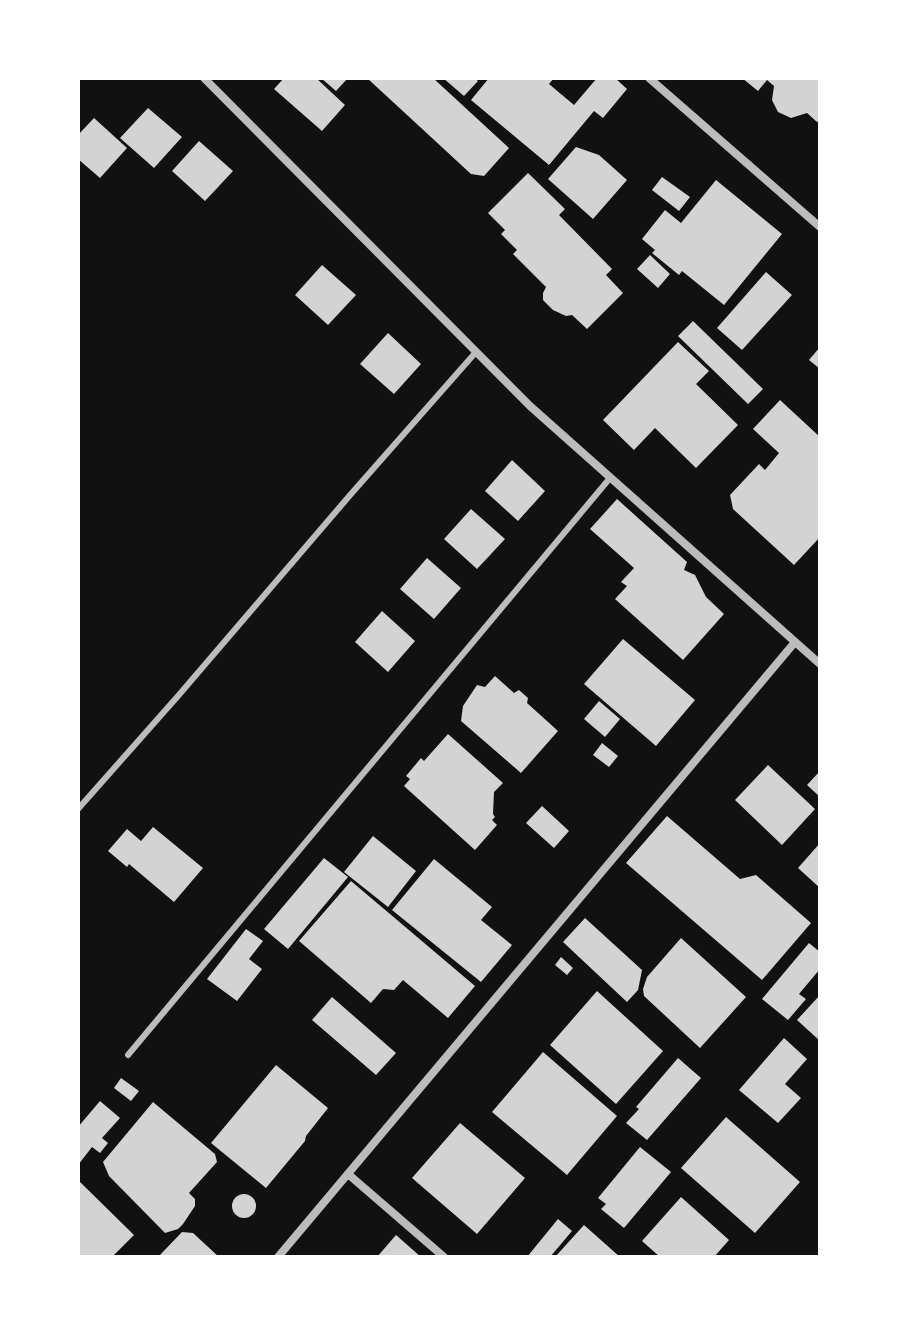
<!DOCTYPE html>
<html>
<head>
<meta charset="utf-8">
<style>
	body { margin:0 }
	#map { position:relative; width:898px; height:1335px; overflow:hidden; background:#111; font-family:"Fira Sans",sans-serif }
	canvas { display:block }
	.frame { position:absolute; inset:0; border:80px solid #fff; pointer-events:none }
</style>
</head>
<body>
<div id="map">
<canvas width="898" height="1335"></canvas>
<div class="frame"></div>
</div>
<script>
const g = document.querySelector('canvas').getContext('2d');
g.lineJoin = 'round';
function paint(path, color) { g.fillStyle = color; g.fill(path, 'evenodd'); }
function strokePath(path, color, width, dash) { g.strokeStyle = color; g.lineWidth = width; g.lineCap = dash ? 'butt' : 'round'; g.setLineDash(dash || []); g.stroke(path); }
const building = new Path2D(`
	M284 78H316L345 105 322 131 274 89Z
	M321 78H348L336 91Z
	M367 78H433L509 148 484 176 471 174Z
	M443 78H474L478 81 464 96Z
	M489 78H554L549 84 574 105 597 78H615L627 89 603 118 594 111 549 165 471 100Z
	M742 78H820V119L817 122 807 113 791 118 778 112 772 100 774 86 767 80 758 91Z
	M148 108 182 137 154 168 120 138Z
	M94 118 127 148 100 178 78 159V135Z
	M199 141 233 171 205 201 172 171Z
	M576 147 599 155 627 180 593 219 548 179Z
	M528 173 565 209 559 215 612 269 606 275 623 293 587 329 572 315 566 316 553 310 543 300V293L546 287 513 254 517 250 501 234 505 230 488 213Z
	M662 177 690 197 679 211 652 190Z
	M716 180 782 234 724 305 682 271 679 275 652 253 655 250 642 239 665 210 681 223Z
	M650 255 670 274 658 288 637 269Z
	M322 265 356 295 328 325 295 295Z
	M766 272 792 295 742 350 717 328Z
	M693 321 763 389 748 404 678 336Z
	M388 333 421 364 394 394 360 364Z
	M678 342 709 371 696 384 738 425 696 468 655 428 634 450 603 420Z
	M820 347V369L809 360Z
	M780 400 820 437V537L794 565 733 509 730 495 759 464 765 470 779 453 753 429Z
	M512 460 545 491 518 521 485 491Z
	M617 499 687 562 684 570 695 575 706 597 724 614 683 660 615 599 627 586 621 582 634 568 590 529Z
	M471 509 505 539 477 569 444 539Z
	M427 558 461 588 434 619 400 589Z
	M382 611 415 641 388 672 355 642Z
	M623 639 695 700 656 746 584 684Z
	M495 676 514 693 519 690 528 698 527 703 558 731 521 773 461 721 463 706 477 685 485 687Z
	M599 701 620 719 605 737 584 719Z
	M448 734 503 783 494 792 493 814 495 817 492 820 497 825 475 850 404 786 410 779 406 776 421 758 424 761Z
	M602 743 618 756 609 767 593 755Z
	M768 765 815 809 782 845 735 800Z
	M820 771V797L807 785Z
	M542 806 569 831 554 848 526 823Z
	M667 816 740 879 756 875 811 923 762 980 626 863Z
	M153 827 203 868 174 902 129 864 127 867 108 851 127 829 141 841Z
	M373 836 416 871 388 907 344 872Z
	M820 843V888L798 868Z
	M324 858 348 877 288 949 264 929Z
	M434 859 492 907 481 920 512 945 481 982 392 910Z
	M351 881 475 986 448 1018 403 980 394 990 383 989 371 1003 299 941Z
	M585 918 642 970 638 990 627 1002 563 942Z
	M246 929 263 941 249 959 262 969 237 1001 207 979Z
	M681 938 746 997 700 1048 644 996 643 989 647 977Z
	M809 943 820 952V969L799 994 806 999 788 1020 762 999Z
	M561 957 573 968 567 975 555 965Z
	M597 991 663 1051 616 1104 550 1045Z
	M820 995V1041L797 1020Z
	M332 997 396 1053 376 1075 312 1020Z
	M784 1038 807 1059 785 1084 801 1098 778 1123 739 1090Z
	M543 1052 617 1116 567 1175 492 1112Z
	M678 1058 701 1078 647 1140 626 1123 639 1109 636 1107Z
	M276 1065 328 1108 306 1136 305 1141 266 1188 211 1143Z
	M121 1078 139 1091 131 1101 114 1088Z
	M100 1101 120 1118 102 1138 108 1143 100 1153 92 1147 78 1165V1127Z
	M153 1102 215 1154 217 1162 189 1193 195 1199V1206L183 1224 178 1229 165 1233 109 1176 103 1162Z
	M726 1117 800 1182 755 1233 681 1168Z
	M460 1123 525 1178 477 1234 412 1178Z
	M640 1147 671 1172 624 1228 601 1209 606 1204 598 1198Z
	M78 1180 134 1235 112 1257H78Z
	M232 1206a12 12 0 1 1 24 0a12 12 0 1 1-24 0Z
	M681 1197 729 1240 714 1257H660L642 1241Z
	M558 1219 572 1231 550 1257H527Z
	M584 1225 620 1257H555Z
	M182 1232 193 1233 219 1257H158Z
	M396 1235 421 1257H377Z`);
const service = new Path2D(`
	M78 809 178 696 351 494 476 352
	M128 1055 610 478`);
const minor = new Path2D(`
	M204 78 530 406 820 664
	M649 78 820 227
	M348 1174 444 1257
	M278 1257 795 642`);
paint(building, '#d3d3d3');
strokePath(service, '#bcbcbc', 6);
strokePath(minor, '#bcbcbc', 8);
</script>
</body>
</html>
